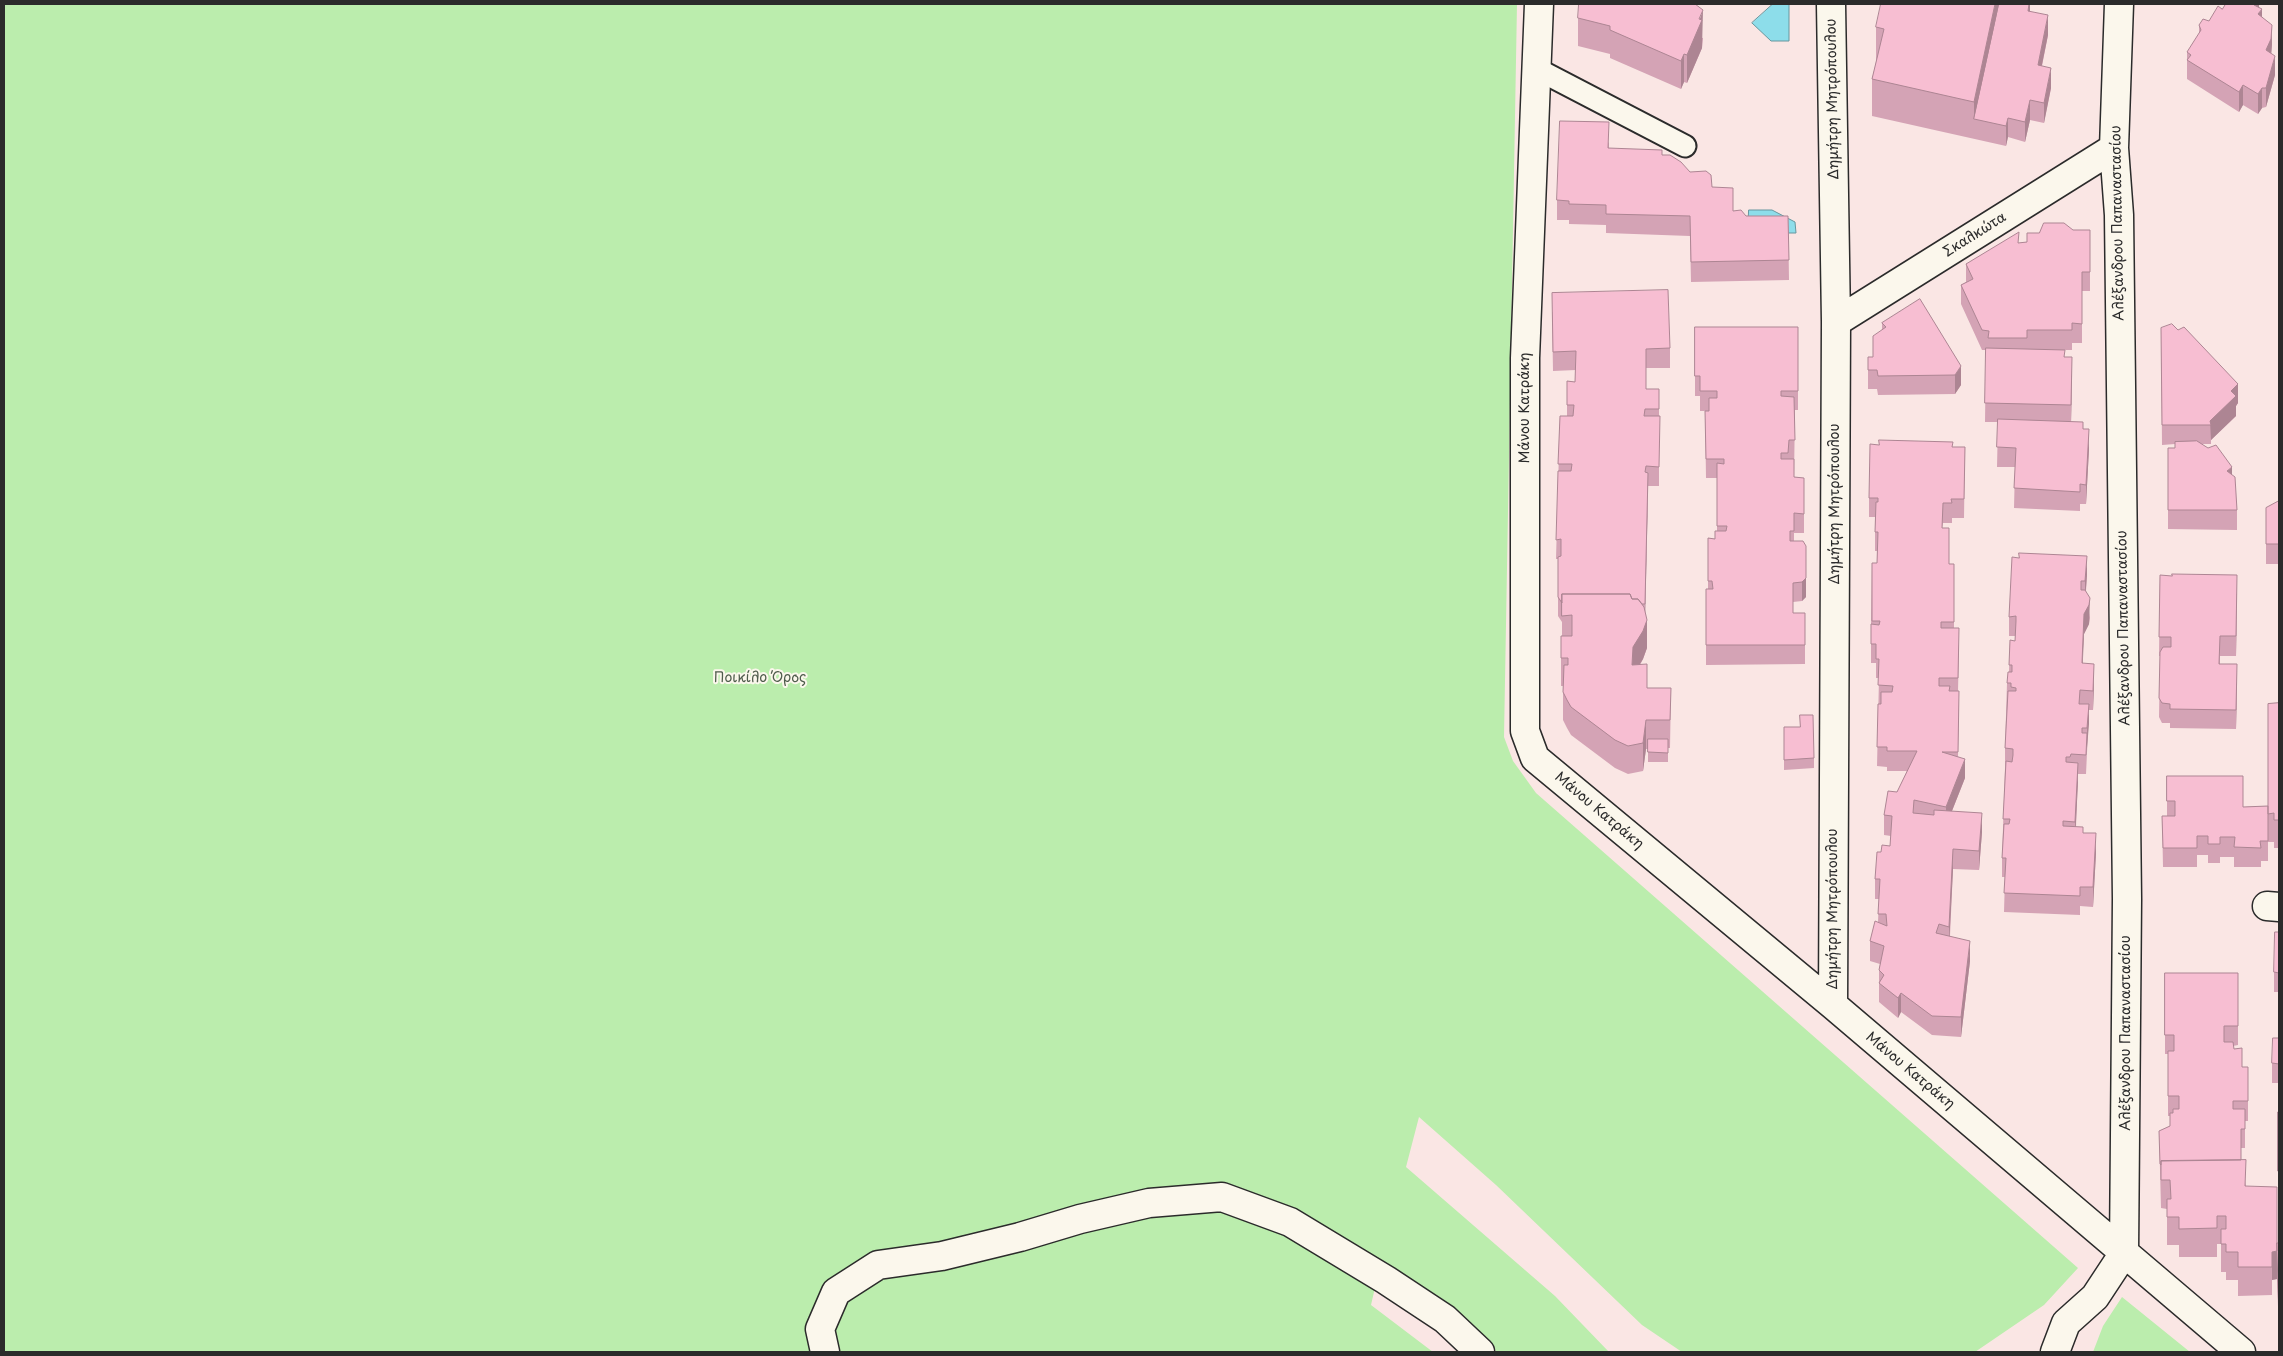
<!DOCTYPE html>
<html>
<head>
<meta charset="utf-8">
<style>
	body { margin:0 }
	#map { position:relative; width:2283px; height:1356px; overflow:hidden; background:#fae6e4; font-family:"Playpen Sans",sans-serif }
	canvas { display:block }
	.frame { position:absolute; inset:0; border:5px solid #2b2b2b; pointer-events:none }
</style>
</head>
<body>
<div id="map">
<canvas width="2283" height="1356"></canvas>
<div class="frame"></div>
</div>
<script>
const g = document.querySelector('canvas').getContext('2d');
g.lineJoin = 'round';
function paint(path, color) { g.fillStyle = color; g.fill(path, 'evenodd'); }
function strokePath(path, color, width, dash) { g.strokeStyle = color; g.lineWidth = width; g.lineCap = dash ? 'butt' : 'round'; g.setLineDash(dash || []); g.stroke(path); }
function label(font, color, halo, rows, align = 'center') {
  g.font = font + ' "Playpen Sans",sans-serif'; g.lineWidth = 4; g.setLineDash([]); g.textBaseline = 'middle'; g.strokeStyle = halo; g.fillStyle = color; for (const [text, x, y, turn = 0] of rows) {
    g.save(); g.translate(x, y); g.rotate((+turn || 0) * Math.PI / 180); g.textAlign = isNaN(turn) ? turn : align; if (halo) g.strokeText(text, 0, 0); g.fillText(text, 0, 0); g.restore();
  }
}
const green = new Path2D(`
	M4 4H1517L1504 737 1513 761 1536 793 2078 1268 2044 1305 1975 1352H1682L1642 1325 1496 1185 1419 1117 1406 1167 1555 1296 1609 1352H1497L1456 1313 1380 1266 1371 1305 1433 1352H4Z
	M2122 1297 2190 1352H2093L2103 1326Z`);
const water = new Path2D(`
	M1773 4H1789V41H1771L1752 23Z
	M1749 210H1772L1795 222 1796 233H1748Z`);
const service = new Path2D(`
	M1535 68 1685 146`);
const pedestrian = new Path2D(`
	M2267 906 2279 907`);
const minor = new Path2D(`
	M1539 4 1525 358V731L1535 758 1833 1005 2241 1352
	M1831 4 1836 322 1833 1005
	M1836 322 2114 148
	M825 1352 820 1329 836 1292 878 1265 942 1256 1020 1237 1080 1219 1149 1203 1222 1197 1290 1222 1386 1280 1445 1319 1480 1352
	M2055 1352 2066 1323 2095 1297 2124 1253 2127 899 2119 215 2114 148 2119 4`);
const wall = new Path2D(`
	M2030 4V11L2048 35 2042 66 2051 88 2044 123 2030 120 2025 142 2008 137 2006 146 1872 116V79L1876 62V27Z
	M2259 4V8L2272 44 2271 53 2275 75 2266 107 2262 108 2258 114 2243 105 2239 112 2187 79V52L2199 35V25L2209 21 2222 9Z
	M1578 18 1703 38 1702 48 1687 83 1684 82 1681 89 1610 58V54L1578 46Z
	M1609 142V148L1662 155 1690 172 1712 187 1733 211 1746 216H1788L1789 280 1691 282 1690 236 1606 233V225L1569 224V220H1557V200Z
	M2073 230H2090V291H2082V343H2072V350H2049L2065 357 2072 376 2071 422 2083 429 2089 449 2086 504H2080V511L2014 508 2015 467H1997L1998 422H1985L1986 350H1982L1961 304V285L1966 282V264L2019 243 2027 242 2039 233Z
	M1920 299 1961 385 1955 394 1878 395 1877 389H1868V357H1873L1882 329V323Z
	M1552 312 1670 348V368H1646V389H1659V486H1648L1645 612 1647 648 1643 659 1640 665 1647 688H1671L1670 748H1668V762H1648V749H1646L1643 771 1628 774 1615 768 1571 735 1567 728 1563 720V686H1561V636H1562V622L1558 616V559H1556L1560 416H1567V381L1575 382 1576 370 1553 371Z
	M2279 320V342L2278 341V322Z
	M1695 327H1798V410H1795L1794 477 1804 478V533H1794V541L1806 597 1802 601 1793 602V613H1805V664L1706 665V589H1708V538L1715 539 1717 531V478H1706L1705 411H1709H1700V396H1695Z
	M2161 328 2238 403 2236 406V416L2211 440V444H2202L2232 474 2237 510V530L2168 529V448H2175V444L2162 445Z
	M1953 447H1965L1964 518H1952V523H1943L1942 528 1949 564H1954V628L1959 648 1958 691 1959 710 1958 756 1965 778 1952 811 1982 832 1979 870 1953 869 1950 936 1970 961 1961 1037 1932 1035 1901 1012 1898 1018 1879 1002V970L1880 964 1870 961V941L1878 922 1879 899H1875V879L1881 852 1890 846 1891 836 1884 835V815L1897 792 1907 771H1887V767L1877 766 1879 678H1876V663H1871V624L1872 563H1877V551H1875V517H1869V498Z
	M2279 501V579V564H2266V508Z
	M2087 575 2086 591 2090 618 2089 624 2084 634 2082 663 2094 684 2093 710H2089L2086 774H2078L2076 827 2083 833 2096 853 2093 907 2080 906V915L2004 912 2005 877H2002V858L2005 768V748L2007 683 2009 672 2010 640 2015 641V636H2009V617Z
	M2160 575 2237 594 2236 656H2220V664L2237 684 2236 729 2170 728V723H2162L2159 717 2160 656H2159Z
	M2279 703V848H2274V842H2268V704Z
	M1800 715 1814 758V768L1784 770V727H1800Z
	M2167 776 2243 807 2268 806V861H2261V867H2234V857H2220V863H2208V855H2197V867H2163L2162 816H2167Z
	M2279 932V992H2274V972Z
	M2165 973H2238V1045L2233 1046 2234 1049 2242 1067H2248V1121H2245V1148H2241V1160L2246 1186 2277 1243H2279V1334L2277 1279 2272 1280V1295L2238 1296V1280H2226V1272H2221V1244H2217V1257H2179V1245H2167V1209L2161 1208 2159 1131 2170 1126V1116H2168V1054H2165Z
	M2279 1038V1083H2272V1063Z
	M2278 1112H2279V1190H2278Z`);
const shadedWall = new Path2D(`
	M1995 4H2001L1974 119V138V102Z
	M2029 4H2030V20L2028 11Z
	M2255 4H2259V13L2262 9V29L2254 5Z
	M1703 10 1702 48 1687 83V55Z
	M2048 15V35L2038 84V65Z
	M2272 25V44L2271 58 2266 50Z
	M1684 54V82L1681 89V61Z
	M2275 56V75L2266 107V88Z
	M2051 68V88L2044 123V103Z
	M2243 85V105L2239 112V92Z
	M2262 88V108L2258 114V94Z
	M2030 100V120L2025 142V122Z
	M2008 118V137L2006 146V126Z
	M2072 357V376L2071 424V405Z
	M1961 366V385L1955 394V375Z
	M2238 384V403L2236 406V416L2211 440 2210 421 2231 391Z
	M2089 429V449L2086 504V485Z
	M2232 467V486L2227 471Z
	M1648 473V492L1645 623V604Z
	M2087 556V575L2085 600V581Z
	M2237 575V594L2236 656V636Z
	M1806 578V597L1802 601V582Z
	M2090 598 2089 624 2084 634 2082 683V663L2084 614Z
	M1647 620V648L1643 659 1633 675 1632 665 1633 647Z
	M2094 664V684L2093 710V691Z
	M2237 664V684L2236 729V710Z
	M2089 704V724L2087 748V728Z
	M1646 720V749L1643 771V743Z
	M1965 759V778L1946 826V807Z
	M2078 763V782L2075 841V822Z
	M1982 813V832L1979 870V851Z
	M2096 833V853L2093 907V887Z
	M1953 849V869L1949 946V927Z
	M1970 941V961L1961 1037V1017Z
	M1901 993V1012L1898 1018V998Z
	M2277 1251V1279L2272 1280V1295V1252Z`);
const building = new Path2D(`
	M1579 4H1695L1703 10 1699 19 1702 20 1687 55 1684 54 1681 61 1610 30V26L1578 18Z
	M1881 4H1995L1974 102 1872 79 1884 29 1876 27Z
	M1999 4H2029L2028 11 2048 15 2038 65 2051 68 2044 103 2030 100 2025 122 2008 118 2006 126 1974 119Z
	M2226 4H2255L2254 5 2262 9 2258 14 2272 25 2271 39 2266 50 2275 56 2266 88H2262L2258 94 2243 85 2239 92 2187 60 2191 55 2187 52 2201 30 2199 25 2203 19 2209 21 2218 6 2222 9Z
	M1560 121 1609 122 1608 148 1662 150V155H1670L1681 162 1690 172 1706 171 1711 175 1712 187 1733 188V211L1741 210 1746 216H1788L1789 260 1691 262 1690 216 1606 214V205L1569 204V201L1557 200Z
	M2044 223H2064L2073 230H2090V272H2082V324L2072 323V330H2027V338H1988L1989 331 1982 330 1961 285 1973 279 1966 264 2019 232 2018 243 2027 242V233H2039Z
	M1668 290 1670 348 1646 349V389H1659V409H1645L1644 416H1660L1659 467 1646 466 1645 472 1648 473 1645 604H1642L1638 599H1632L1630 594H1562V603L1558 597V557L1561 556V539L1556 540 1558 471H1571L1572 464H1558L1560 416H1573L1574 405H1567V381L1575 382 1576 351 1553 352 1552 293Z
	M1920 299 1961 366 1955 375 1878 376 1877 370H1868V357H1873V336L1886 327 1882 323Z
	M2172 324 2178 330 2184 327 2238 384 2231 391 2236 396 2210 421 2211 425H2162L2161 328Z
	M1695 327H1798V391H1781V396L1794 397 1795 440H1789L1788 453H1781V459H1794V477L1804 478V514L1794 513V531H1790V541H1803L1806 546V578L1802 582 1793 583V613H1805V645H1706V589H1713L1712 581H1708V538L1715 539V531H1726L1727 526H1717V463L1724 464V459H1706L1705 411H1709V398H1717V391H1700V376H1695Z
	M1986 348 2065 350 2064 357H2072L2071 405 1985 403Z
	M1998 419 2083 422V429H2089L2086 485 2080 484V492L2014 488 2016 448 1997 447Z
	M1879 440 1953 442 1952 447H1965L1964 499H1951L1952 503H1943L1942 528H1949V564H1954V622H1941V628H1959L1958 678H1939V686H1950L1949 691H1959L1958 752H1942L1965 759 1946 807 1914 800 1913 813 1934 815V810L1982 813 1979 851 1953 849 1949 927 1939 924 1936 933 1970 941 1961 1017 1932 1016 1901 993 1898 998 1879 983 1884 975 1879 970 1884 946 1870 941 1875 921 1887 926 1886 914H1878L1880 879H1875L1877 852H1881L1882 845 1890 846 1892 816 1884 815 1888 791 1897 792 1917 751H1887V747H1877L1878 704H1881V692H1892L1893 686 1878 685 1879 659H1876V644H1871V624L1879 625 1880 621H1872V563H1877L1878 532H1875L1876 502H1878V498H1869L1870 444 1879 445Z
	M2197 441 2208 448 2216 445 2232 467 2227 471 2235 477 2237 510H2168V448H2175V442Z
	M2279 501V544H2266V508Z
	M2019 553 2087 556 2085 581H2081V590H2085L2090 598 2089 605 2084 614 2082 663 2094 664 2093 691 2080 690 2079 704H2089L2087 728H2082V733H2087L2086 755 2071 754 2070 757H2066V762L2078 763 2075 822 2063 821V826L2083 827V833H2096L2093 887H2080V896L2004 893 2006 858H2002L2004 824H2009L2010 819H2003L2006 761 2012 762 2013 755V749L2005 748 2008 691H2016V688L2011 687V683H2007L2008 672H2012V665H2009L2010 640 2015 641 2016 621V616L2009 617 2012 557 2019 558Z
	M2172 574 2237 575 2236 636H2220L2219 664H2237L2236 710 2170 709V704L2162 703 2159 698 2160 652 2163 647H2171V637H2159L2160 575 2172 576Z
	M1562 594H1630L1632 599H1638L1644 607 1647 620 1643 631 1633 647 1632 665 1647 664V688H1671L1670 720H1646L1643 743 1628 746 1615 740 1571 707 1567 700 1563 692 1564 665H1568V658H1561V636H1572V615L1562 616Z
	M2279 703V820H2274V813L2268 814V704Z
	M1800 715H1813L1814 758 1784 760V727H1800Z
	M1648 739H1668V753L1648 752Z
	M2167 776H2243V807L2268 806V841H2260L2261 848 2234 847 2235 837H2220V844H2208V836H2197V848H2163L2162 816H2175V801H2167Z
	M2275 932H2279V973L2274 972Z
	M2165 973H2238V1026H2224V1042H2233L2234 1049 2242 1048V1067H2248V1101H2233V1109H2245V1129H2241V1160L2161 1161V1165L2160 1164 2159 1131 2170 1126V1113H2173V1109H2179V1096H2168V1051H2174V1035H2165Z
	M2273 1038H2279V1064L2272 1063Z
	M2278 1112H2279V1171H2278Z
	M2246 1160 2245 1186 2277 1187V1251L2272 1252V1267H2238V1252H2226V1244H2221V1229H2226V1216H2217V1228L2179 1229V1217H2167V1199H2171L2170 1180H2161V1161Z
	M2277 1243H2279V1314Z`);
const streetNames = [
	["Δημήτρη Μητρόπουλου",1833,99,-91],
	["Αλέξανδρου Παπαναστασίου",2118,223,-91],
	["Σκαλκώτα",1975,235,-32],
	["Μάνου Κατράκη",1525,408,-90],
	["Δημήτρη Μητρόπουλου",1835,504,-90],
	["Αλέξανδρου Παπαναστασίου",2124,628,-91],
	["Μάνου Κατράκη",1599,811,40],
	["Δημήτρη Μητρόπουλου",1833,909,-90],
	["Αλέξανδρου Παπαναστασίου",2126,1033,-90],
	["Μάνου Κατράκη",1910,1071,40]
];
const parkNames = [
	["Ποικίλο Όρος",760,678]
];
paint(green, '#bbedad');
paint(water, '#8dddea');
strokePath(water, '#66969e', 1);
strokePath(service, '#2b2b2b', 25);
strokePath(pedestrian, '#2b2b2b', 31);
strokePath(minor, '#2b2b2b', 31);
strokePath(service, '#fbf7ec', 21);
strokePath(pedestrian, '#fbf7ec', 28);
strokePath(minor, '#fbf7ec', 28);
paint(wall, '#d4a3b5');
paint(shadedWall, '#ad8593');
paint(building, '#f7bed2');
strokePath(building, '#ad8593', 1);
label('14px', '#2b2b2b', '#fbf7ec', streetNames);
label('14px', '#4f5c4c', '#fbf7ec', parkNames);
</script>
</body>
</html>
